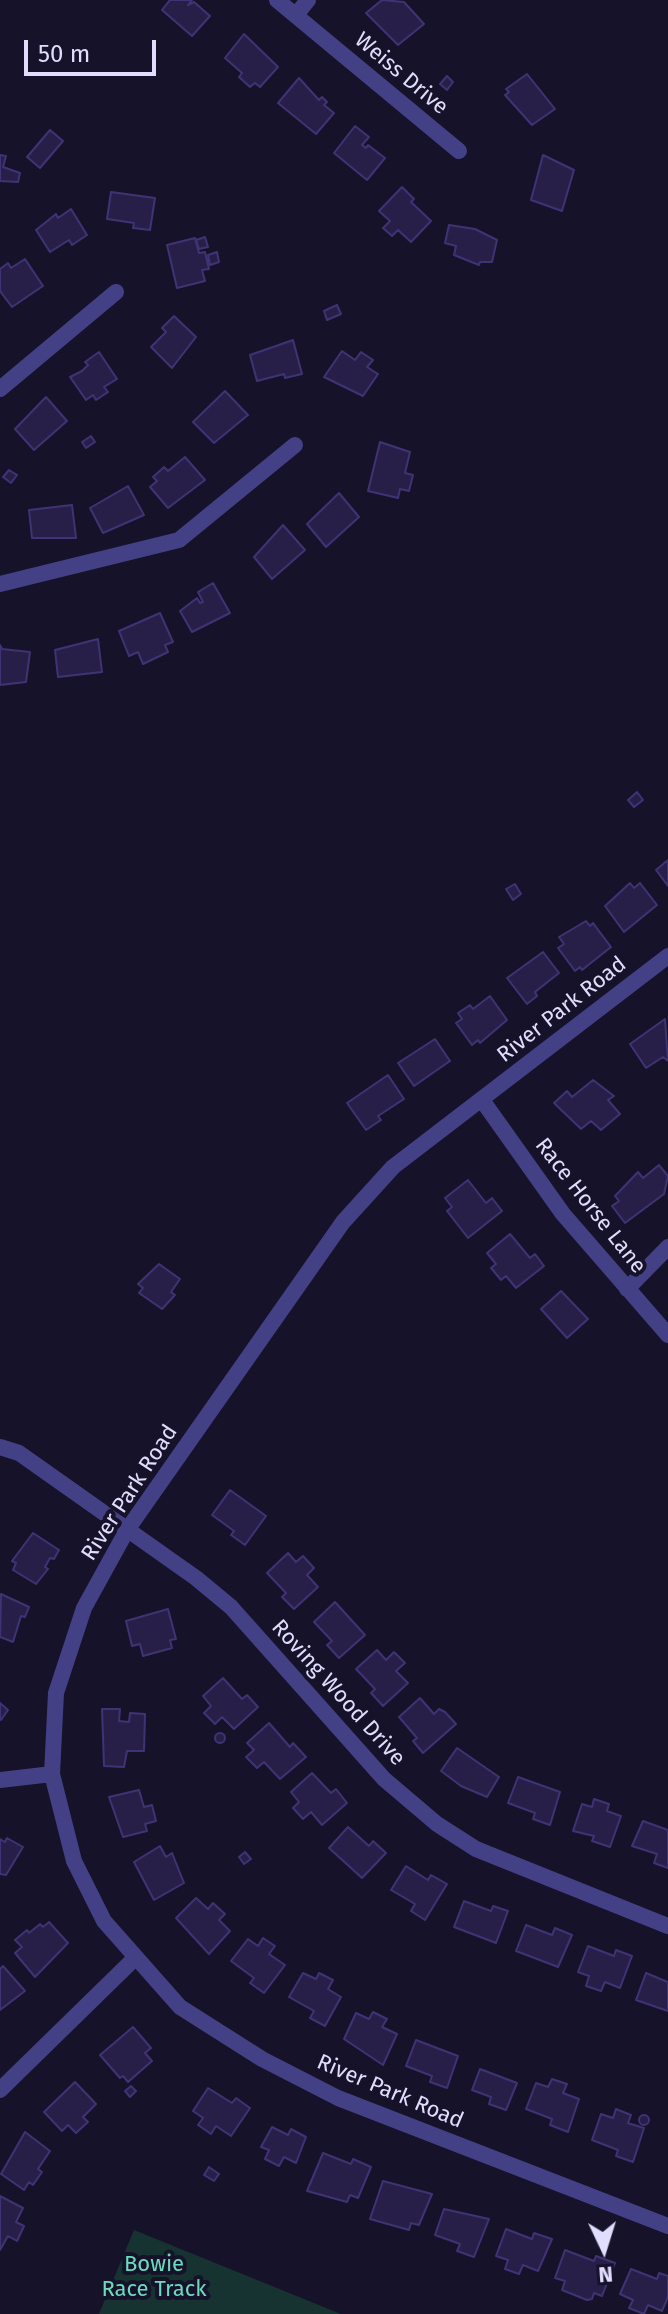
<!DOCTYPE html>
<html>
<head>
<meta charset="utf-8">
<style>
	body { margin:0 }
	#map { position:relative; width:668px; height:2314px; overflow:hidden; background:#16122a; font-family:"Fira Sans",sans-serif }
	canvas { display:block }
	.north { position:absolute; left:564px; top:2210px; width:80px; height:80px; -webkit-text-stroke:6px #16122a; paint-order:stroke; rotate:176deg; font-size:22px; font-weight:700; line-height:32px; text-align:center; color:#e0ddfd }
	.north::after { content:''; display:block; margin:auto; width:28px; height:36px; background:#e0ddfd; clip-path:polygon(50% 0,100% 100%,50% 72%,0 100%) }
	.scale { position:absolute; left:24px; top:40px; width:132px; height:36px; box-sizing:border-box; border:4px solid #e0ddfd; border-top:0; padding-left:10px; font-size:24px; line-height:28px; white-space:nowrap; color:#e0ddfd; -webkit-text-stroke:6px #16122a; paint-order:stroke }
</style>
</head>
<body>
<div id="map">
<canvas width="668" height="2314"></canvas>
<div class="north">N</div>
<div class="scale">50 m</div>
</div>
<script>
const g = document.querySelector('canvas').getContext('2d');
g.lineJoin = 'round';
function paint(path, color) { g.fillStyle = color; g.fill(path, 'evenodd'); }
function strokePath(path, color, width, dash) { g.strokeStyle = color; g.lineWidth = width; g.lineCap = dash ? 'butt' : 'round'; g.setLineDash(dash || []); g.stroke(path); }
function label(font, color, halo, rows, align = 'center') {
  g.font = font + ' "Fira Sans",sans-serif'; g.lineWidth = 8; g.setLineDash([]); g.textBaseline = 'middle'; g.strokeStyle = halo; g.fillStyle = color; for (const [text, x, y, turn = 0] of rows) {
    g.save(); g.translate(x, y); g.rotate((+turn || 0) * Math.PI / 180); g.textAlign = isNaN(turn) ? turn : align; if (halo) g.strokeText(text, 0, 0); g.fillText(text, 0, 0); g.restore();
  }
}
const green = new Path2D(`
	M134 2230 341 2314H99Z`);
const building = new Path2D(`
	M170 0H192L188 5 194 2 210 16 192 36 162 10Z
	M382 0 404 2 424 24 398 45 366 13Z
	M244 34 278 67 260 87 255 83 250 87 239 77 242 73 225 58Z
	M527 74 555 109 532 125 505 95 509 92 506 89Z
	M447 76 453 82 447 90 440 84Z
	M299 78 319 100 322 97 327 102 324 105 334 113 316 134 278 103Z
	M355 126 369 137 362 145 366 148 368 145 385 158 367 180 334 153Z
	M50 130 63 141 40 168 27 157Z
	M0 155 6 156 3 167 20 173 18 182 0 181Z
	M543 155 574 170 562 211 531 200Z
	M402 187 414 199 411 202 431 221 411 242 398 230 392 236 383 228 390 221 379 211Z
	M111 192 155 198 150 230 133 228 134 223 107 219Z
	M71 209 87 235 72 245 69 240 50 252 36 230 56 214 58 218Z
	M449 225 475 229 497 240 492 262H480L479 265 454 255 456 246 445 243Z
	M205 237 208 247 199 249 196 240Z
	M195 238 199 253 205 252 209 269 202 270 205 281 177 288 167 245Z
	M217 252 219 262 210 265 208 255Z
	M25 259 43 286 12 307 0 291V269L8 263 11 268Z
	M337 305 341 314 327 320 324 311Z
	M174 316 196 337 172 368 151 347 166 332 162 328Z
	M293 340 302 374 285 378 284 374 257 381 250 355Z
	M342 351 355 360 361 352 373 360 367 367 378 374 363 396 324 377Z
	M99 352 117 379 104 387 108 392 96 400 93 395 86 400 70 377 82 371 88 365 85 362Z
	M225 391 248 415 214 443 193 422Z
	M46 397 67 421 34 450 15 429Z
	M91 436 95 442 86 448 82 442Z
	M380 442 410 452 405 473 413 475 409 491 400 489 398 498 368 491Z
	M185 457 205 480 168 508 150 487 157 481 153 477 164 467 168 471Z
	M9 470 17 475 11 483 3 477Z
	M128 486 144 515 103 533 90 508Z
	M339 493 359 517 326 547 307 524Z
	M72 505 76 538H32L29 510Z
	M283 525 305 550 272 579 254 557Z
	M213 583 230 613 192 632 180 611 197 598 200 603 203 602 198 592Z
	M160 613 173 642 165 645 168 652 143 664 138 652 129 656 119 631Z
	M98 639 102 672 58 677 55 650Z
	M0 645 2 649 30 652 26 682 0 685Z
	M637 792 643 800 634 807 628 800Z
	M668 860V886L656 870Z
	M630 883 634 888 640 883 657 905 624 932 605 906Z
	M515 884 521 894 513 900 506 889Z
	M586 921 590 926 593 923 611 947 582 970 580 967 575 971 558 948 564 944 559 937Z
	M543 952 559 973 535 992 537 996 527 1004 507 978Z
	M490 996 507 1020 480 1043 478 1040 472 1045 456 1023 462 1019 458 1013 470 1005 473 1009Z
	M665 1019 668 1061 663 1057 646 1068 630 1044Z
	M435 1039 450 1061 414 1086 398 1063Z
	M388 1075 404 1099 378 1116 381 1120 366 1130 347 1103Z
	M593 1080 614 1096 608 1100 620 1114 601 1130 591 1121 581 1129 554 1103 567 1091 572 1097Z
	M659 1165 668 1176 664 1194 625 1223 612 1206 619 1201 615 1196 638 1172 643 1178Z
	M468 1180 486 1203 492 1198 502 1211 468 1238 447 1211 452 1207 445 1198Z
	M510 1234 530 1258 535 1254 544 1266 516 1288 506 1276 501 1280 491 1268 496 1264 487 1253Z
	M159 1264 180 1279 171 1292 175 1295 162 1309 139 1293 143 1288 138 1284Z
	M561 1291 588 1319 567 1338 541 1309Z
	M230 1490 266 1516 245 1545 231 1535 234 1531 212 1515Z
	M33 1533 59 1550 54 1559 50 1558 45 1567 48 1569 36 1584 13 1570 16 1563 12 1561Z
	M288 1553 296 1562 303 1556 314 1568 307 1575 318 1587 294 1609 282 1597 286 1593 267 1573Z
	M1 1594 29 1607 25 1617 21 1616 13 1642 0 1637Z
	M335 1602 365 1635 339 1658 327 1645 332 1641 314 1622Z
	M168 1609 176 1639 170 1640 172 1648 143 1656 140 1644 132 1646 126 1621Z
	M377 1650 386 1660 394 1652 405 1663 396 1671 408 1683 383 1706 371 1693 375 1689 356 1669Z
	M223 1678 242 1699 247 1695 258 1707 234 1729 222 1717 215 1724 204 1713 211 1706 203 1696Z
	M420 1698 434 1714 439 1709 445 1712 456 1724 423 1753 413 1741 417 1738 399 1717Z
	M0 1703 8 1710 1 1720 0 1718Z
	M102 1709H120L119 1721 129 1722 130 1713 145 1714 144 1751H127L124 1767 104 1766Z
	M269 1723 290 1747 293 1743 306 1757 280 1779 264 1762 257 1768 246 1757 254 1750 247 1743Z
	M215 1738a5 5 0 1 1 10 0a5 5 0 1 1-10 0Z
	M457 1748 499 1777 487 1797 461 1786 441 1771Z
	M312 1773 331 1793 336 1789 347 1803 322 1825 311 1812 303 1819 293 1808 299 1802 291 1792Z
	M518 1777 560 1792 550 1825 533 1819 535 1813 508 1803Z
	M139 1790 144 1807 152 1805 156 1821 145 1824 147 1831 123 1837 109 1797Z
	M594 1799 609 1804 607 1811 621 1816 610 1847 592 1841 594 1836 573 1831 582 1804 592 1807Z
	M643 1821 668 1830V1868L654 1863 657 1854 632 1846Z
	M348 1827 369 1846 373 1841 386 1853 362 1878 329 1848Z
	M7 1838 23 1847 6 1875 0 1874V1839L5 1842Z
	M160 1846 166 1857 172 1853 184 1883 154 1900 134 1862Z
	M245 1852 251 1859 244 1864 239 1857Z
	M406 1866 428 1880 431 1875 447 1884 425 1920 411 1911 415 1904 391 1890Z
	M196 1898 208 1909 213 1903 225 1914 219 1920 230 1931 209 1954 176 1918Z
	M464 1901 491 1911 493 1906 508 1911 496 1943 454 1927Z
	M49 1922 68 1943 35 1977 15 1953 22 1947 15 1940 27 1930 29 1933 40 1924 43 1927Z
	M526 1925 552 1935 555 1928 572 1935 558 1967 516 1951Z
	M263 1938 275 1946 269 1954 285 1965 264 1993 250 1983 254 1978 231 1961 248 1939 258 1946Z
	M588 1946 614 1956 616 1950 632 1956 620 1988 605 1982 601 1991 586 1986 589 1976 578 1972Z
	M3 1966 25 1991 0 2010V1969Z
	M303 1973 316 1979 319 1973 333 1980 328 1989 341 1997 325 2026 310 2018 314 2011 289 1997Z
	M646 1973 668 1982V2011L636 2000Z
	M373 2012 387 2019 382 2027 397 2034 383 2065 344 2039 356 2013 369 2019Z
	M133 2027 151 2048 145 2053 152 2061 128 2082 123 2076 120 2078 100 2055Z
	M416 2040 458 2056 447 2088 430 2082 432 2076 406 2066Z
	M480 2069 517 2083 506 2110 489 2104 491 2097 472 2090Z
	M552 2079 567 2084 563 2093 579 2099 568 2132 550 2125 552 2119 526 2109 536 2083 548 2087Z
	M75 2082 96 2104 83 2117 88 2122 76 2133 68 2125 62 2131 44 2112Z
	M131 2086 136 2091 130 2097 125 2091Z
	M208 2088 232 2103 236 2098 250 2108 231 2136 216 2126 211 2134 198 2125 203 2118 193 2111Z
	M616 2109 631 2115 628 2123 644 2128 633 2162 616 2156 618 2150 592 2140 601 2114 613 2118Z
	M639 2120a5 5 0 1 1 10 0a5 5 0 1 1-10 0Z
	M272 2127 288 2135 291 2129 306 2137 296 2163 284 2157 279 2166 265 2159 269 2150 261 2147Z
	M25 2132 50 2151 38 2169 42 2172 33 2185 29 2182 24 2190 1 2174Z
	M323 2153 351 2164 353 2159 371 2167 358 2198 350 2195 347 2202 307 2191Z
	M209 2167 219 2174 214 2181 204 2175Z
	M383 2181 432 2194 419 2225 411 2223 409 2230 370 2219Z
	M0 2196 23 2208 16 2222 24 2226 17 2241 8 2236 0 2250Z
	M444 2209 489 2219 474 2257 457 2251 460 2244 435 2235Z
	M506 2229 532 2239 534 2233 552 2239 538 2271 523 2265 519 2274 505 2269 508 2260 496 2256Z
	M565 2250 594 2261 596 2256 615 2263 602 2296 594 2293 592 2299 587 2300 562 2290 565 2281 555 2278Z
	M631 2269 657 2279 659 2273 668 2276V2297L662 2311 648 2305 644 2314 629 2308 633 2300 620 2294Z`);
const street = new Path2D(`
	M277 0 459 151
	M296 15 308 0
	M0 389 116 292
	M0 584 179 540 295 445
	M668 956 393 1167 343 1222 127 1530 84 1608 56 1693 52 1774 74 1861 104 1921 180 2007 262 2059 338 2098 668 2226
	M482 1100 563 1214 668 1335
	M627 1289 668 1247
	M0 1447 19 1453 196 1578 231 1607 384 1779 437 1824 476 1849 668 1926
	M0 1780 52 1774
	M0 2090 134 1959`);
const streetNames = [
	["Weiss Drive",401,74,40],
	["River Park Road",562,1010,-38],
	["Race Horse Lane",590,1206,52],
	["River Park Road",130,1493,-57],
	["Roving Wood Drive",338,1693,48],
	["River Park Road",390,2092,23]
];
const parkNames = [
	["Bowie",154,2265],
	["Race Track",154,2290]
];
paint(green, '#163332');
paint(building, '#281f49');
strokePath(building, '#403374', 2);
strokePath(street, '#434086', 16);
label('22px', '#e0ddfd', '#16122a', streetNames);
label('22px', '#6bdbbf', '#16122a', parkNames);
</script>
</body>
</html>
